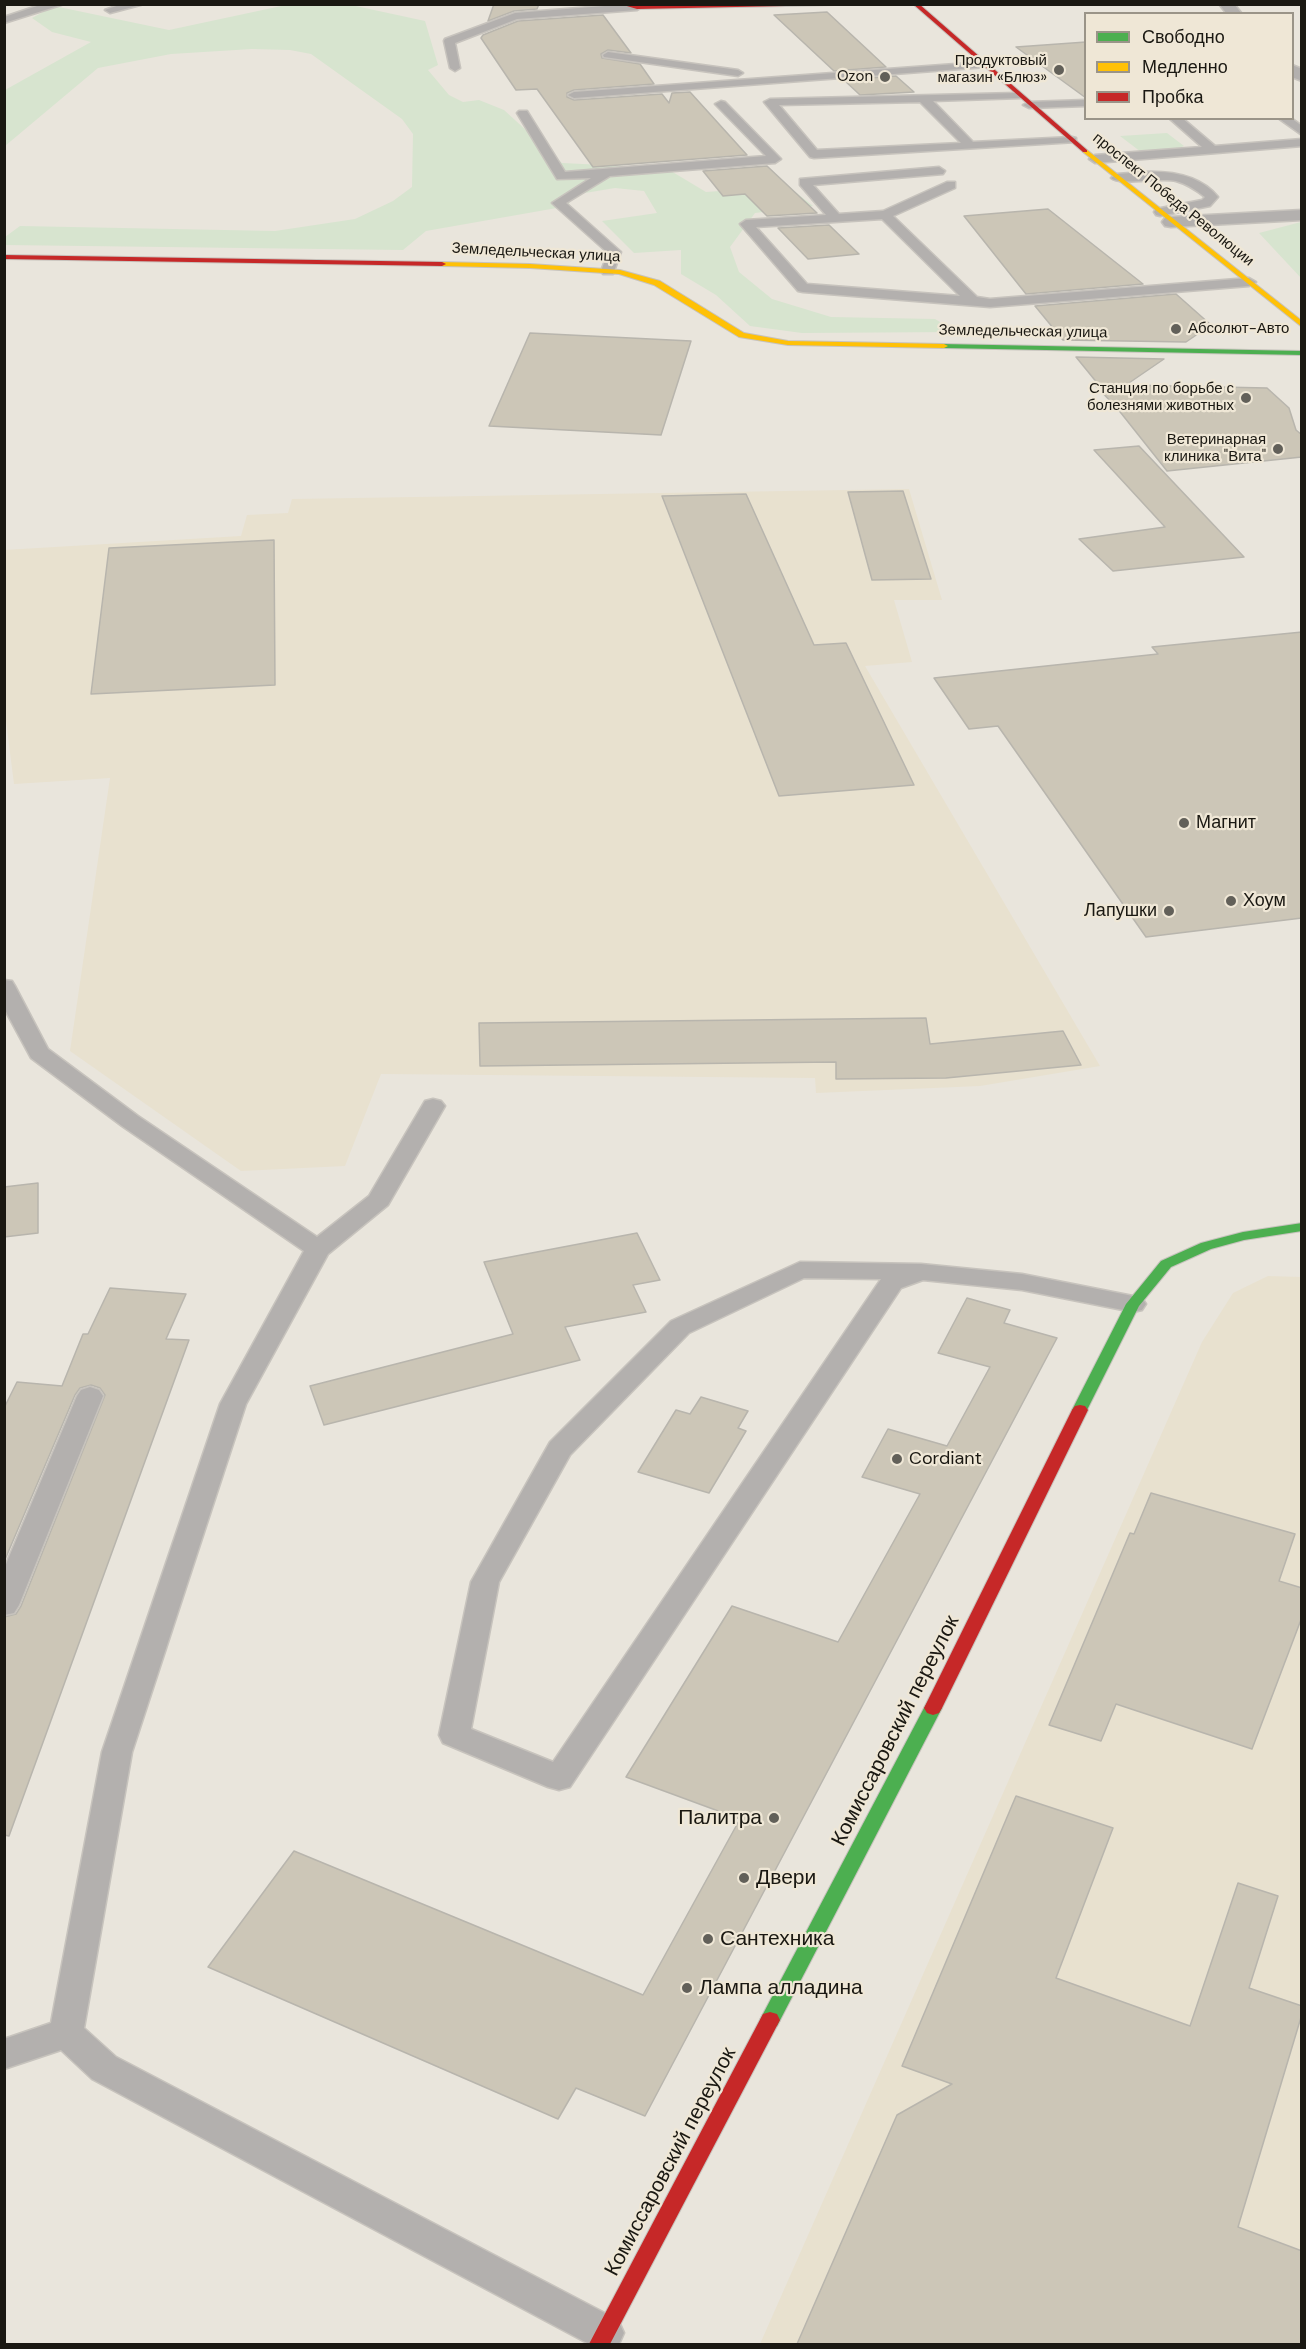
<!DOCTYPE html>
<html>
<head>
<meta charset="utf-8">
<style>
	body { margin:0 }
	#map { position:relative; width:1306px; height:2349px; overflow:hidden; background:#e9e5dc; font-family:"DM Sans",sans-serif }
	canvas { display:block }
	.frame { position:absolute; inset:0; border:6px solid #1a1812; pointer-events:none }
	.legend { position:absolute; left:1084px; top:12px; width:210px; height:108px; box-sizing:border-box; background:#efe7d6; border:2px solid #9a9488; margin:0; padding:8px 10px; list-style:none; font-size:18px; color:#1a1812 }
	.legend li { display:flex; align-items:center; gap:12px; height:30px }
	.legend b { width:30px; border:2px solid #9a9488 }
</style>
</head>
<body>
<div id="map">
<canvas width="1306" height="2349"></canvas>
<div class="frame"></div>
<ul class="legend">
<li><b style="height:8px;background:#4caf50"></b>Свободно</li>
<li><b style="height:8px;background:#ffc107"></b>Медленно</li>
<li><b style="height:8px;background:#c62828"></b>Пробка</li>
</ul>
</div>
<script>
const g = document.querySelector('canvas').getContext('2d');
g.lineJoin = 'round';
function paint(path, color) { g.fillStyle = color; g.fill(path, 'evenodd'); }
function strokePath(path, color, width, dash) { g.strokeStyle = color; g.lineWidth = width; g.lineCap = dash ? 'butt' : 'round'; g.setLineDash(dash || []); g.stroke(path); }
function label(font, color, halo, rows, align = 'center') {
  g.font = font + ' "DM Sans",sans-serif'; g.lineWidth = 4.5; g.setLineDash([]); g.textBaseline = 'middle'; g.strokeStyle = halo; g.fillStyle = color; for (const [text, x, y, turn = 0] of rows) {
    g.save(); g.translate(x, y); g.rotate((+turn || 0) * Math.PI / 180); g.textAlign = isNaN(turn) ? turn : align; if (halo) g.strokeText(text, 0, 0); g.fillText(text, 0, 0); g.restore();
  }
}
const built = new Path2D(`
	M909 489 942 600H894L912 662 865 666 1100 1066 980 1086 816 1093 815 1078 381 1074 345 1166 241 1171 70 1051 110 778 14 784 4 705V550L241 536 247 515 288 513 292 499Z
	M1268 1276 1301 1277V2344H760L1202 1342 1233 1293Z`);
const green = new Path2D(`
	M286 5H351L425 21 438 65 428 70 449 95 463 102 479 100 504 110 562 163 666 168 706 192 788 186 813 206 755 213 730 247 739 272 772 299 831 317 935 319 957 332 802 333 750 326 716 295 681 274V250L634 253 602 221 657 213 644 191 615 188 573 195 568 206 426 231 403 250 5 245V237L20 226 275 231 355 219 393 201 412 187 413 134 402 119 311 54 290 50 252 49 171 54 98 68 5 146V90L91 42 52 32 32 18 54 6 169 30Z
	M1167 133 1184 146 1177 149 1141 152 1120 136Z
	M1301 222H1302L1301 278 1259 233Z`);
const building = new Path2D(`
	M494 4H539L537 9 514 11 488 21Z
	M827 12 870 52 886 67 834 71 774 15Z
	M603 15 631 53 608 50 601 54 602 58 640 64 654 84 574 90 567 93V97L574 100 662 94 669 103 672 93 690 92 747 155 593 167 537 89 516 90 481 38 483 35 518 21Z
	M1086 42V98L1016 47Z
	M896 76 914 92 860 95 844 80Z
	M767 166 817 213 767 216 745 194 723 196 703 171Z
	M1048 209 1143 284 1026 294 964 216Z
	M829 225 859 254 808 259 778 228Z
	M1176 294 1211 325 1186 342 1063 340 1035 306Z
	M530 333 691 341 661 435 489 426Z
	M1076 357 1164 359 1126 385 1267 388 1289 408 1296 430 1302 435V457L1167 471 1117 408 1094 384H1098Z
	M1139 446 1244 557 1113 571 1079 539 1165 527 1094 450Z
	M903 491 931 579 872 580 848 492Z
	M746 494 814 645 846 643 914 785 779 796 662 496Z
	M274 540 275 685 91 694 109 548Z
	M1302 632V918L1146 937 998 726 969 729 934 678 1158 654 1152 647Z
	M926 1018 930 1044 1063 1031 1081 1065 946 1078 836 1079V1062L480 1066 479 1023Z
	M38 1183V1233L4 1237V1187Z
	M637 1233 660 1280 633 1285 646 1312 565 1327 580 1360 324 1425 310 1386 513 1334 484 1262Z
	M110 1288 186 1294 166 1339 189 1340 9 1836 4 1835V1617L16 1614 21 1606 105 1395 100 1388 91 1385 80 1388 75 1395 4 1562V1408L17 1382 62 1386 83 1334H88Z
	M967 1298 1010 1310 1004 1323 1057 1338 645 2116 576 2088 558 2119 208 1967 294 1851 643 1995 740 1819 626 1777 732 1606 838 1642 920 1494 862 1477 888 1429 947 1446 990 1367 938 1353Z
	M701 1397 748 1411 738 1428 746 1431 709 1493 638 1472 676 1410 690 1414Z
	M1151 1493 1295 1534 1279 1581 1302 1588V1617L1252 1749 1116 1704 1101 1741 1049 1725 1130 1533 1134 1534Z
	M1016 1796 1113 1828 1056 1978 1190 2026 1238 1883 1278 1896 1249 1988 1302 2006V2014L1238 2227 1302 2251V2344H797L897 2115 952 2084 902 2066Z`);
const lane = new Path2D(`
	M43 4H64L4 23V17Z
	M122 4H144L110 13 105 10Z
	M630 4H639L642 7 637 10 517 19 455 43 460 68 455 71 450 68 444 41 445 39 515 13Z
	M608 52 738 70 743 73 738 76 604 57 603 55Z
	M983 62 988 65 987 67 574 98 568 95 574 92Z
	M1017 93 1021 94V98L933 101 973 142 1072 137 1076 138V142L814 158 810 157 764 102 770 99ZM920 102 961 143 817 150 779 105Z
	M1086 100V106L1029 108 1023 105 1029 102Z
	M721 101 725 102 781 159 775 163 610 176 566 203 621 252 613 274H603L601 271 608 253 552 203 591 178 557 179 517 113 519 111H527L565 172 766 156 717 106 715 104Z
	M1169 118H1182L1215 146 1302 139V146L1095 163 1089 159 1095 155 1202 147Z
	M1278 118H1291L1302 126V135Z
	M939 167 945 171 943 174 813 185 839 214 883 211 947 182H955V188L893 216 977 297 990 299 1249 278 1256 282 1249 286 990 307 803 292 798 291 740 224 746 220 826 215 800 185V179ZM882 219 960 296 807 284 756 227Z
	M1144 172C1171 171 1200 175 1218 197L1210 206 1160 216 1156 215 1154 212 1156 209 1202 200 1205 197C1196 190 1187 184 1176 181 1160 177 1120 186 1111 178L1117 174Z
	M4 980 12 981 15 986 48 1049 138 1116 317 1237 369 1196 425 1101 433 1099 441 1101 445 1106 388 1205 328 1254 246 1404 132 1752 84 2028 116 2057 618 2320 624 2333 619 2344H589L92 2079 61 2050 4 2069V2039L51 2023 102 1752 220 1404 304 1251 122 1126 31 1058 4 1008Z
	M800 1262 921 1264 1022 1274 1133 1296 1142 1298 1146 1304 1142 1310 1133 1312 1022 1290 923 1280 901 1288 570 1787 559 1790 548 1787 443 1743 439 1735 471 1582 550 1442 671 1321ZM804 1278 881 1279 553 1762 471 1729 499 1582 570 1455 689 1333Z
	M90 1387 99 1390 103 1396 19 1605 14 1613 4 1615V1569L77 1396 81 1390Z`);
const street = new Path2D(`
	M1219 4H1234L1242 14H1227Z
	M1292 65 1302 69V81L1292 77Z
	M1302 210V220L1171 227 1165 226 1162 222 1165 218 1171 217Z`);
const fast = new Path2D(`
	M941 344 1302 351V355L944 348H941Z
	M1302 1223V1231L1244 1240 1211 1249 1171 1267 1139 1306 1085 1414H1075L1072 1410 1126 1304 1161 1261 1201 1243 1243 1232Z
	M933 1701 939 1703 942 1708 777 2026 770 2028 763 2026 760 2020 763 2014 924 1708 927 1703Z`);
const slow = new Path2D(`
	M1083 150H1087L1302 321V327L1083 152Z
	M439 262 530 264 620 270 660 281 744 333 788 341 944 344 948 346 944 348 788 345 739 337 654 285 619 274 530 268 442 266H439Z`);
const jam = new Path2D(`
	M620 4 637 5 884 4 637 9Z
	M913 4H919L1087 150V152H1083Z
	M4 255 442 262 446 264 442 266 4 259Z
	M1080 1405 1085 1406 1088 1410 942 1708 939 1713 933 1715 927 1713 924 1708 1072 1410 1075 1406Z
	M770 2012 777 2014 780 2020 610 2344H589L763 2014Z`);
const markers = [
	[1059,70,6,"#626059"],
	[885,77,6,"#626059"],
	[1176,329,6,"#626059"],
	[1246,398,6,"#626059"],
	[1278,449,6,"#626059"],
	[1184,823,6,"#626059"],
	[1231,901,6,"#626059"],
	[1169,911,6,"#626059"],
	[897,1459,6,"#626059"],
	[774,1818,6,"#626059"],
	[744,1878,6,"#626059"],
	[708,1939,6,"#626059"],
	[687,1988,6,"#626059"]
];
const farPoinames = [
	["Продуктовый",1047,61],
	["магазин «Блюз»",1047,78],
	["Ozon",873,77],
	["Абсолют-Авто",1188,329,"left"],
	["Станция по борьбе с",1234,389],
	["болезнями животных",1234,406],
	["Ветеринарная",1266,440],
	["клиника \"Вита\"",1266,457]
];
const farStreetnames = [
	["проспект Победа Революции",1173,200,39],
	["Земледельческая улица",536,253,3],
	["Земледельческая улица",1023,332,1]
];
const poiNames = [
	["Магнит",1196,823],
	["Хоум",1243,901],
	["Лапушки",1157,911,"right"],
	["Cordiant",909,1459]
];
const nearStreetnames = [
	["Комиссаровский переулок",896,1731,-63],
	["Комиссаровский переулок",671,2162,-62]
];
const nearPoinames = [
	["Палитра",762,1818,"right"],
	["Двери",756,1878],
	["Сантехника",720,1939],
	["Лампа алладина",699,1988]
];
paint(built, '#e8e1cf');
paint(green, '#d7e4cf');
paint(building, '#ccc6b7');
strokePath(building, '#b8b5ad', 1.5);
strokePath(lane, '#c7c3bd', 3);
strokePath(street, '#c7c3bd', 3);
strokePath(fast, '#c7c3bd', 2);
strokePath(slow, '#c7c3bd', 2);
strokePath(jam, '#c7c3bd', 2);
paint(lane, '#b3b0ae');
paint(street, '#b3b0ae');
paint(fast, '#4caf50');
paint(slow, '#ffc107');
paint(jam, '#c62828');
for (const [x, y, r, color] of markers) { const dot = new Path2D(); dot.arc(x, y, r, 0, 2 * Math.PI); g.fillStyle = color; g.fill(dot); strokePath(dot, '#efe7d6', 2); }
label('15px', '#1a1812', '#efe7d6', farPoinames, 'right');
label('15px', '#1a1812', '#efe7d6', farStreetnames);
label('18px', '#1a1812', '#efe7d6', poiNames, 'left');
label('21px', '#1a1812', '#efe7d6', nearStreetnames);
label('21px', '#1a1812', '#efe7d6', nearPoinames, 'left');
</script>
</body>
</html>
